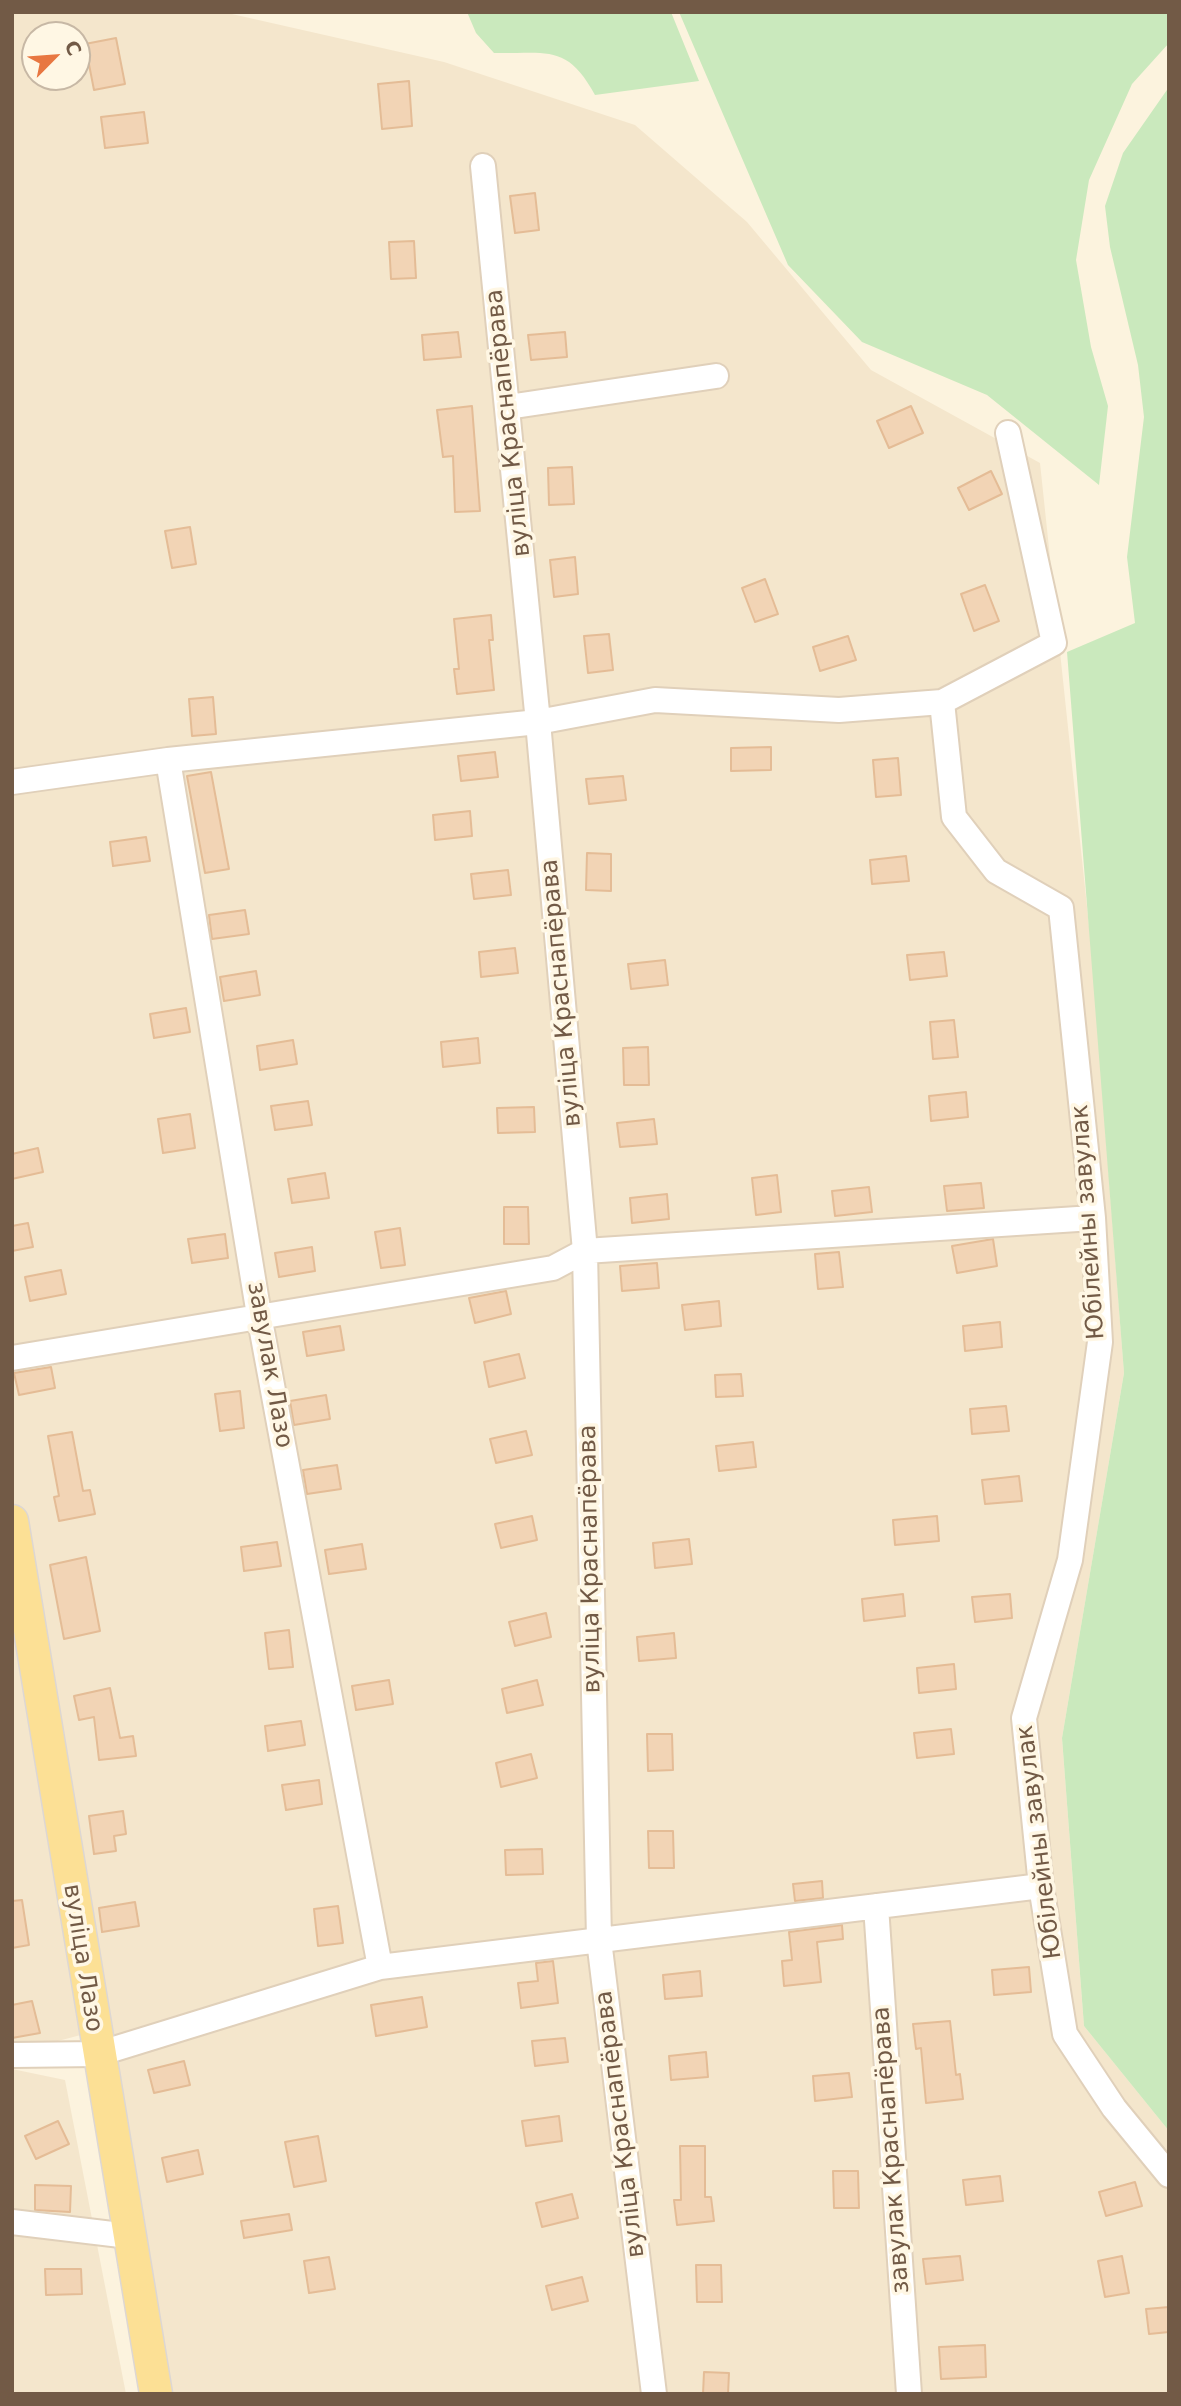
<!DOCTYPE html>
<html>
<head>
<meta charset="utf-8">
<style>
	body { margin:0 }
	#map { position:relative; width:1181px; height:2406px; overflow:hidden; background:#fcf3de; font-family:"DejaVu Sans",sans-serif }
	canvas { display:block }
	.frame { position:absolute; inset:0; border:14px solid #725a46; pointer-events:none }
	.north { position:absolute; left:21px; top:21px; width:70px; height:70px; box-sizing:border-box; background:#fff7e4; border:2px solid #c7b8a5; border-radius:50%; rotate:65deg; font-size:19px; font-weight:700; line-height:28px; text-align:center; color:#725a46 }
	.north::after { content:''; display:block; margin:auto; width:24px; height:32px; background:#e87741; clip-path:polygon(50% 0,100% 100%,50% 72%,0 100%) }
</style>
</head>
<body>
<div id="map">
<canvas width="1181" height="2406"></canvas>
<div class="frame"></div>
<div class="north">С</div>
</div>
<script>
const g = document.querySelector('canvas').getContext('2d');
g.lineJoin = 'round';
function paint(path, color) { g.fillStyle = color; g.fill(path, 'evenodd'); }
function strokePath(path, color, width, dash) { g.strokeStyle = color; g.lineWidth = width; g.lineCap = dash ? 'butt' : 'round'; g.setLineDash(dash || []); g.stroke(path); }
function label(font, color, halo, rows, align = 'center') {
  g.font = font + ' "DejaVu Sans",sans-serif'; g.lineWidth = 7; g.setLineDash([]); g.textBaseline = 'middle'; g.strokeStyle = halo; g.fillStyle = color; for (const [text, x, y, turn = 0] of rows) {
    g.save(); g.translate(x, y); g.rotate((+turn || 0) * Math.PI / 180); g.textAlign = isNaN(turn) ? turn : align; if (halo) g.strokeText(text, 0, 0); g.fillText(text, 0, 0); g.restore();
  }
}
const residential = new Path2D(`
	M12 12H223L444 62 635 125 747 222 871 370 1040 463 1092 954 1124 1373 1062 1738 1084 2026 1169 2131V2394H172L111 2027 39 2046 12 2045ZM35 35H77V77H35Z
	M12 2069 65 2080 126 2394H12Z`);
const green = new Path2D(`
	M467 12H671L699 81 595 95C567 43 546 54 494 53L476 33Z
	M679 12H1169V43L1132 84 1089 180 1076 260 1091 347 1108 406 1099 485 987 395 862 342 788 265Z
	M1169 87V2131L1084 2026 1062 1738 1124 1373 1067 652 1135 623 1127 557 1144 417 1138 365 1110 247 1105 206 1123 153Z`);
const building = new Path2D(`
	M116 38 125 84 94 90 85 44Z
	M409 81 412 126 382 129 378 84Z
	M144 112 148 143 105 148 101 117Z
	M535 193 539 230 515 233 510 196Z
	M414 241 416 278 391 279 389 242Z
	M458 332 461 357 424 360 422 335Z
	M565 332 567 357 531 360 528 335Z
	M472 406 480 511 455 512 453 456 443 457 437 410Z
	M911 406 923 433 889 448 877 421Z
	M572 467 574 504 549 505 548 468Z
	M991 471 1002 494 969 510 958 488Z
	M190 527 196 564 172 568 165 531Z
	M575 557 578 594 554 597 550 560Z
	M765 579 778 614 755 622 742 588Z
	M985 585 999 621 974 631 961 594Z
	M491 615 493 640H489L494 690 457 694 454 669H459L454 619Z
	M609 634 613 670 588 673 584 636Z
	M848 636 856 660 820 671 813 647Z
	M213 697 216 734 192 736 189 699Z
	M771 747V770L731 771V748Z
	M495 752 498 777 461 781 458 756Z
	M898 758 901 795 876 797 873 760Z
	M211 772 229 869 205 873 187 776Z
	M623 776 626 800 589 804 586 779Z
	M470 811 472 836 435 840 433 815Z
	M146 837 150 861 113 866 110 842Z
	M587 853 611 854V891L586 890Z
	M906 856 909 881 872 884 870 860Z
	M508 870 511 895 474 899 471 874Z
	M245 910 249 934 212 939 209 915Z
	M515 948 518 973 481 977 479 952Z
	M944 952 947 976 910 980 907 955Z
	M665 960 668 985 631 989 628 964Z
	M256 971 260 995 224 1001 220 977Z
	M186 1008 190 1032 154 1038 150 1014Z
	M954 1020 958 1057 933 1059 930 1022Z
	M478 1038 480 1063 443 1067 441 1042Z
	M293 1040 297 1064 260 1070 257 1046Z
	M648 1047 649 1085H624L623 1048Z
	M966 1092 968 1117 931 1121 929 1096Z
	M308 1101 312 1125 275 1130 271 1106Z
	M534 1107 535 1132 498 1133 497 1108Z
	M190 1114 195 1148 163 1153 158 1119Z
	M654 1119 657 1144 620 1147 617 1123Z
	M38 1148 43 1172 12 1179V1154Z
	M325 1173 329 1198 292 1203 288 1179Z
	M777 1175 781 1212 756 1215 752 1178Z
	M981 1183 984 1208 947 1211 944 1186Z
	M869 1187 872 1212 835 1216 832 1191Z
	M667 1194 669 1219 632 1223 630 1198Z
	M504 1207H528L529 1244H504Z
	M28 1223 33 1247 12 1251V1226Z
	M400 1228 405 1265 381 1268 375 1232Z
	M225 1234 228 1258 192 1263 188 1239Z
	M993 1239 997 1266 957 1273 952 1246Z
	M312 1247 315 1271 279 1277 275 1253Z
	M839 1252 843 1287 818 1289 815 1254Z
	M657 1263 659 1288 622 1291 620 1266Z
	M61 1270 66 1294 30 1301 25 1277Z
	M506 1291 511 1314 475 1323 469 1298Z
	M719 1301 721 1326 685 1330 682 1305Z
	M1000 1322 1002 1347 965 1351 963 1326Z
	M340 1326 344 1350 307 1356 303 1332Z
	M519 1354 525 1378 489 1387 484 1362Z
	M51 1367 55 1388 19 1395 14 1373Z
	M741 1374 743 1396 716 1397 715 1375Z
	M240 1391 244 1428 220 1431 215 1394Z
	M326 1395 330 1419 294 1425 290 1401Z
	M1006 1406 1009 1431 972 1434 970 1409Z
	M526 1431 532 1455 496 1463 490 1439Z
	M72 1432 83 1491 90 1490 95 1514 59 1521 54 1497 59 1496 48 1436Z
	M753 1442 756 1467 719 1471 716 1446Z
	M337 1465 341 1489 307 1494 303 1470Z
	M1019 1476 1022 1501 985 1504 982 1480Z
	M532 1516 537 1540 501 1548 495 1524Z
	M937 1516 939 1541 895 1545 893 1520Z
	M689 1539 692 1564 655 1568 653 1543Z
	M277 1542 281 1566 244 1571 241 1547Z
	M362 1544 366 1569 329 1574 325 1550Z
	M86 1557 100 1631 64 1639 50 1565Z
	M903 1594 905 1616 864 1621 862 1599Z
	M1010 1594 1012 1618 975 1622 972 1597Z
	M546 1613 551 1637 515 1646 509 1622Z
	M289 1630 293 1667 269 1669 265 1633Z
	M674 1633 676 1658 639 1661 637 1637Z
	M954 1664 956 1689 919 1693 917 1668Z
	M389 1680 393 1704 356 1710 352 1686Z
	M537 1680 543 1705 507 1713 502 1689Z
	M110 1688 120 1738 133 1736 136 1756 99 1760 94 1717 79 1720 74 1696Z
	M301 1721 305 1745 268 1751 265 1726Z
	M951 1729 954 1754 917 1758 914 1733Z
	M647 1734H672L673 1770 648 1771Z
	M531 1754 537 1778 501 1787 496 1763Z
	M319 1780 322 1804 286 1810 282 1785Z
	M123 1811 126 1834 114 1836 116 1851 94 1854 89 1816Z
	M648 1831H673L674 1868H649Z
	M542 1849 543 1874 506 1875 505 1850Z
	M822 1881 823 1898 795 1901 793 1884Z
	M22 1900 29 1945 12 1948V1901Z
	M135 1902 139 1926 102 1932 99 1908Z
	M338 1906 343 1943 318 1946 314 1909Z
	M842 1925 843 1939 817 1942 821 1982 784 1986 782 1961 792 1960 789 1932Z
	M553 1961 558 2003 521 2008 518 1983 538 1981 536 1963Z
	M1029 1967 1031 1992 994 1995 992 1970Z
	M700 1971 702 1996 665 1999 663 1975Z
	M422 1997 427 2027 376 2036 371 2005Z
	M32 2001 40 2033 12 2038V2005Z
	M950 2021 956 2075 960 2074 963 2099 926 2103 921 2048 916 2049 913 2024Z
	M565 2038 568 2062 535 2066 532 2041Z
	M706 2052 708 2077 671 2080 669 2056Z
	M184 2061 190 2085 154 2093 148 2070Z
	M849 2073 852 2097 815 2101 813 2076Z
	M559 2116 562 2141 526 2146 522 2121Z
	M58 2121 69 2144 36 2159 25 2136Z
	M318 2136 326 2181 294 2187 285 2142Z
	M680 2146H705V2197H711L714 2221 677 2225 674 2200H681Z
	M198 2150 203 2174 167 2182 162 2158Z
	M833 2171H858L859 2208H834Z
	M1000 2176 1003 2201 966 2205 963 2180Z
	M1135 2182 1142 2206 1106 2216 1099 2192Z
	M35 2185 71 2186 70 2212 35 2210Z
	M572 2194 578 2218 542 2227 536 2203Z
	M289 2214 292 2230 244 2238 241 2221Z
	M960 2256 963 2280 926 2284 923 2259Z
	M1122 2256 1129 2293 1105 2297 1098 2261Z
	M329 2257 335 2289 309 2293 304 2261Z
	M696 2265H721L722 2302H697Z
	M45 2269H81L82 2294 46 2295Z
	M582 2277 588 2301 552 2310 546 2286Z
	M1169 2307V2332L1149 2334 1146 2309Z
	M985 2345 986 2377 941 2379 939 2347Z
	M704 2372 729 2373 728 2394H703Z`);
const minor = new Path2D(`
	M483 166 538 722 585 1251 599 1940 654 2394
	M508 407 716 376
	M1008 433 1054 643 942 702 954 817 996 871 1061 908 1093 1218 1100 1342 1070 1560 1024 1718 1041 1886 1065 2034 1114 2108 1169 2175
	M168 760 259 1315 380 1967
	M12 782 168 760 538 722 655 700 839 710 942 702
	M12 1358 553 1268 585 1251 1093 1218
	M876 1906 909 2394
	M12 2055 98 2054 380 1967 1041 1886
	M12 2222 129 2236`);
const major = new Path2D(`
	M12 1521 156 2394`);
const streetNames = [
	["вуліца Краснапёрава",509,423,-96],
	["вуліца Краснапёрава",562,993,-95],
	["Юбілейны завулак",1089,1222,-94],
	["завулак Лазо",269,1365,80],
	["вуліца Краснапёрава",591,1559,-91],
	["Юбілейны завулак",1040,1842,-97],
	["вуліца Лазо",82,1958,81],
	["вуліца Краснапёрава",621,2124,-97],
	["завулак Краснапёрава",892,2150,-94]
];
paint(residential, '#f4e6cc');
paint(green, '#cae9bd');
paint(building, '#f2d4b5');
strokePath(building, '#e4bc96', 2);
strokePath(minor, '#e0d0ba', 28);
strokePath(major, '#ddd7d3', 35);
strokePath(minor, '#fff', 24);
strokePath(major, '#fce095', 32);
label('24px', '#725a46', '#fff7e4', streetNames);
</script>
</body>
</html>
